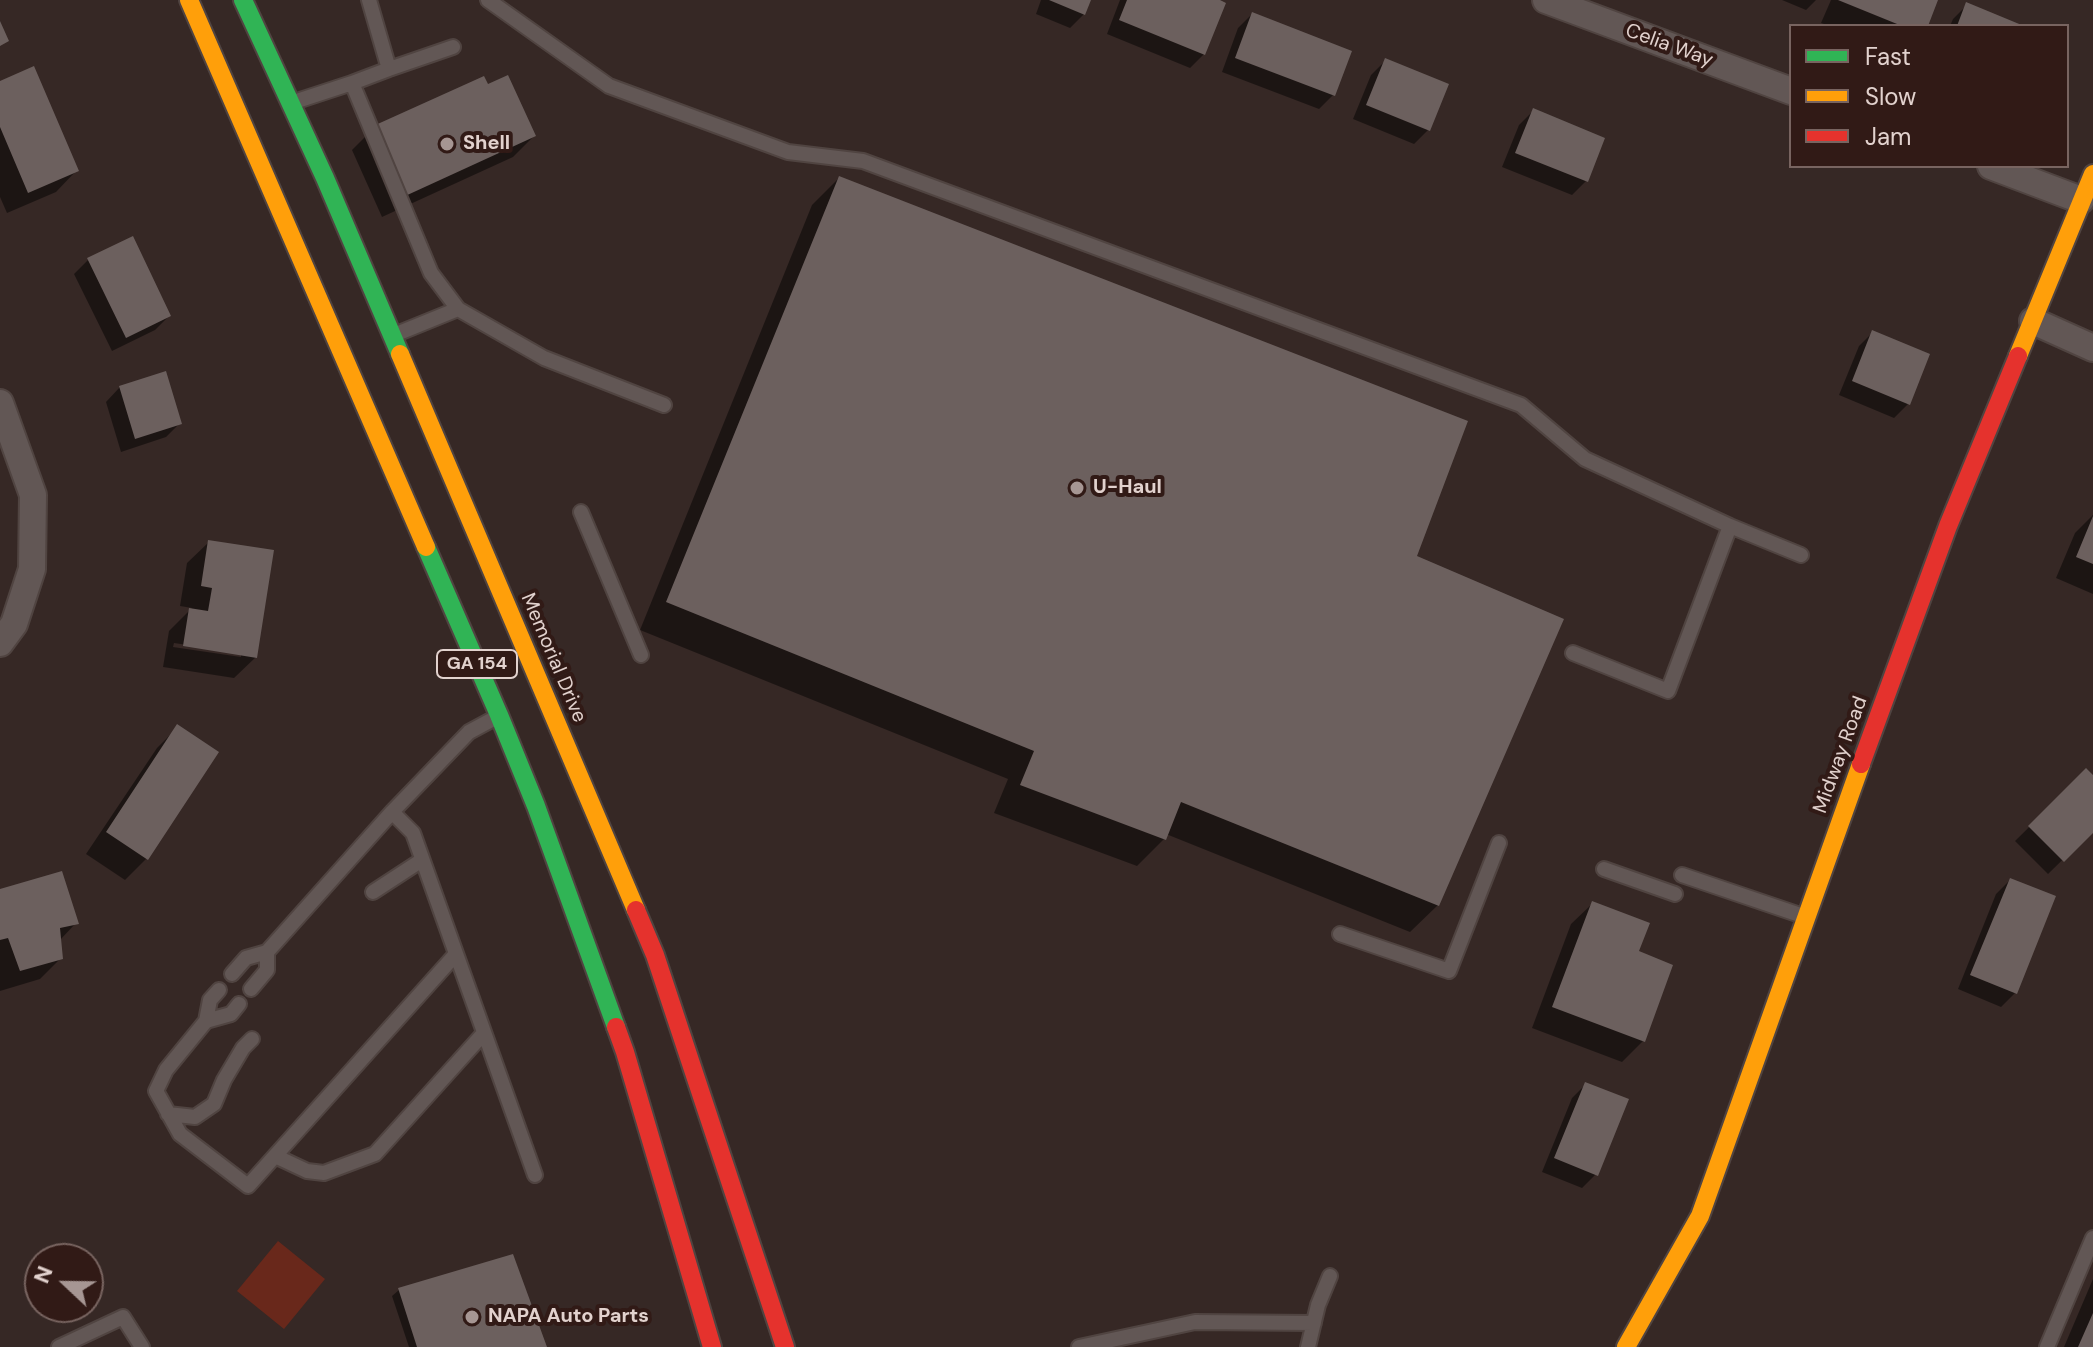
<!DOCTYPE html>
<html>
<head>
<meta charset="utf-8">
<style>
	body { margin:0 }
	#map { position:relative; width:2093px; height:1347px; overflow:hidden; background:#362825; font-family:"DM Sans",sans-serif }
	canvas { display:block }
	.legend { position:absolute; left:1789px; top:24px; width:280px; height:144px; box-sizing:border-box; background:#311a16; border:2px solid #786460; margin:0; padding:10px 14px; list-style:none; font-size:24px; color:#e2d2ce }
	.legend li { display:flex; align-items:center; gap:16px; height:40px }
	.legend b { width:40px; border:2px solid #786460 }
	.north { position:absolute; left:24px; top:1243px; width:80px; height:80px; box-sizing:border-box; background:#311a16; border:2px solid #786460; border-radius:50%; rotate:292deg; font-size:22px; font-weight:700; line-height:32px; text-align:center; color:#e2d2ce }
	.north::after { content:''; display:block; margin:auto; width:28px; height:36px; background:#a69693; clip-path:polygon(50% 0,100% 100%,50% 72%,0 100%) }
</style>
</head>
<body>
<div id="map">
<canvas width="2093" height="1347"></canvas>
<ul class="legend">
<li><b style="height:10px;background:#30b455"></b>Fast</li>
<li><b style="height:10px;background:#ff9f0a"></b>Slow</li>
<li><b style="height:10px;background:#e5322d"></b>Jam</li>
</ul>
<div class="north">N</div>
</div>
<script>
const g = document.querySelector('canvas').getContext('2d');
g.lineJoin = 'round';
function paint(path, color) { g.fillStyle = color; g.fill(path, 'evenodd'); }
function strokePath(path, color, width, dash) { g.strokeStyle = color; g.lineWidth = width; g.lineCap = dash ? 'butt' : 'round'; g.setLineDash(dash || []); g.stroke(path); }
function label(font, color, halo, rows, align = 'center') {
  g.font = font + ' "DM Sans",sans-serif'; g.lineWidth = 8; g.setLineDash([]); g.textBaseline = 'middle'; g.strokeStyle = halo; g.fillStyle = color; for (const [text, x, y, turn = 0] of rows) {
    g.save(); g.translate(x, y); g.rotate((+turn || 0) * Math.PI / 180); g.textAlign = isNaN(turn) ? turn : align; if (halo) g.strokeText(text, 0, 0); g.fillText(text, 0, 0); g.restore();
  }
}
const green = new Path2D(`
	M278 1241 325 1279 284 1329 237 1291Z`);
const shadow = new Path2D(`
	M1041 0H1089L1084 14 1070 28 1036 14Z
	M1120 0H1215L1204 54 1190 68 1107 34Z
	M1782 0H1816L1806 10Z
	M1831 0H1936L1926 26H1830L1821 23Z
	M1967 5 2019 26H1950L1953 19Z
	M1252 14 1350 52 1333 95 1319 109 1222 72 1238 28Z
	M1385 61 1428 130 1414 144 1353 119 1371 75Z
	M0 83 77 170 56 192 7 213 0 197Z
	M1533 111 1586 181 1572 195 1502 167 1519 125Z
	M373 129 534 136 513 157 382 217 352 150Z
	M839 178 1415 557 1438 905 1410 932 1166 834 1164 839 1137 866 994 813 1008 779 640 630 812 205Z
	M88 260 169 316 155 330 112 351 74 274Z
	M1873 332 1908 404 1894 418 1839 395 1859 346Z
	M120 387 180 423 166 437 121 452 106 402Z
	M2093 515V594L2056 578 2075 533Z
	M209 542 256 657 234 678 163 667 169 631 192 608 180 606 187 563ZM174 643 241 653V657L173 647Z
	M178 727 146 859 125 880 86 854 157 748Z
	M2086 771 2093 778V830L2048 874 2015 841Z
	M2010 880 2015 993 2001 1007 1958 989 1996 894Z
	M0 891 76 923 60 940 61 958 40 979 0 991Z
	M1593 903 1636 952 1643 1041 1622 1062 1532 1028 1571 924Z
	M1586 1084 1596 1174 1582 1188 1542 1172 1572 1098Z
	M2093 1279V1347H2064Z
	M399 1290 545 1347H409L392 1296Z`);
const building = new Path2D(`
	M1049 0H1091L1085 15Z
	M1127 0H1220L1226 3 1205 55 1119 20Z
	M1838 0H1938L1928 26H1902Z
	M1966 2 2024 26H1957Z
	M1252 12 1352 51 1335 96 1235 58Z
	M0 21 9 41 0 46Z
	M1385 58 1449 84 1430 131 1366 105Z
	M34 66 79 171 28 193 0 127V81Z
	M508 75 536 136 403 197 371 127 484 76 488 84Z
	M1533 108 1605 138 1588 182 1515 153Z
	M839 176 1468 421 1417 556 1564 619 1439 906 1181 802 1166 840 1020 785 1034 751 666 602Z
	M133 236 171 316 126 338 87 258Z
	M1872 330 1930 354 1910 405 1852 381Z
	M166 371 182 424 135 439 119 386Z
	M2093 516V564L2076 557Z
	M208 540 274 550 257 658 183 646 189 608 208 611 212 588 201 586Z
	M177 724 219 752 148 860 106 832Z
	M2086 768 2093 775V833L2064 862 2028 826Z
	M62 871 79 924 60 928 63 959 20 971 8 938 0 940V889Z
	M2010 878 2056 896 2017 994 1970 975Z
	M1592 901 1650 923 1639 951 1673 965 1645 1042 1552 1007Z
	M1585 1082 1629 1099 1598 1176 1554 1158Z
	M513 1254 547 1347H417L398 1288Z
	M2093 1313V1347H2078Z`);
const lane = new Path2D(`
	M488 0 609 86 788 152 863 161 1521 405 1585 459 1730 526 1801 555
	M389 69 453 47
	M352 83 389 69 369 0
	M294 102 352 83 431 273 458 309
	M394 335 458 309 544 358 664 405
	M581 512 641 655
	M1573 653 1668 691 1730 526
	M392 812 413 833 535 1175
	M1604 869 1675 894
	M1682 875 1803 916
	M373 892 422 860
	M1340 934 1449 971 1499 843
	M232 974 246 958 267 952 392 812 469 732 495 718
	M251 989 267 970V952
	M219 990 210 1000 206 1021 166 1070 156 1091 180 1134 248 1186 456 954
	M206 1021 231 1014 239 1004
	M168 1114 195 1117 214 1104 224 1080 243 1048 252 1039
	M275 1156 307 1171 324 1173 375 1154 484 1033
	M59 1347 123 1317 142 1347
	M1079 1347 1195 1322 1314 1323
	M1308 1347 1318 1305 1330 1276
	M2047 1347 2093 1238`);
const street = new Path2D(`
	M1546 0 1791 91
	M1991 166 2081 200
	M2033 321 2093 348
	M0 403 33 495 32 569 14 624 0 643`);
const fast = new Path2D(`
	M243 0 325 178 400 354
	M426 547 499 715 536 806 616 1027`);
const slow = new Path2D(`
	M189 0 426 547
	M400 354 636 910
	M2018 356 2093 174
	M1626 1347 1700 1216 1861 764`);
const jam = new Path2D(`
	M1861 764 1948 526 2018 356
	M636 910 655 955 785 1347
	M616 1027 625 1052 712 1347`);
const markers = [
	[447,144,8,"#a69693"],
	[1077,488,8,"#a69693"],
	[472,1317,8,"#a69693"]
];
const shields = [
	[477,664,80]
];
const shieldNames = [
	["GA 154",477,664]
];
const streetNames = [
	["Celia Way",1669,46,20],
	["Memorial Drive",553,658,67],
	["Midway Road",1841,755,-70]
];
const poiNames = [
	["Shell",463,144],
	["U-Haul",1093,488],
	["NAPA Auto Parts",488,1317]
];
paint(green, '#69281b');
paint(shadow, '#0007');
paint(building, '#6c605e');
strokePath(lane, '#504441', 18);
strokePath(street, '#504441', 30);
strokePath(fast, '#504441', 22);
strokePath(slow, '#504441', 22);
strokePath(jam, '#504441', 22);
strokePath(lane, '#625755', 14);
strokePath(street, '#625755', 26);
strokePath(fast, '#30b455', 18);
strokePath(slow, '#ff9f0a', 18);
strokePath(jam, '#e5322d', 18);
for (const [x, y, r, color] of markers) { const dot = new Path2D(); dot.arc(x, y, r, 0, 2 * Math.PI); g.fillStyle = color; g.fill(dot); strokePath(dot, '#311a16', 3); }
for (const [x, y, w] of shields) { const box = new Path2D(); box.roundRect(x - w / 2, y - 14, w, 28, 6); g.fillStyle = '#311a16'; g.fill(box); strokePath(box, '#e2d2ce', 2); }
label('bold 18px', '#e2d2ce', null, shieldNames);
label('20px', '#e2d2ce', '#311a16', streetNames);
label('bold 20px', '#e2d2ce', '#311a16', poiNames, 'left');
</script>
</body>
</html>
